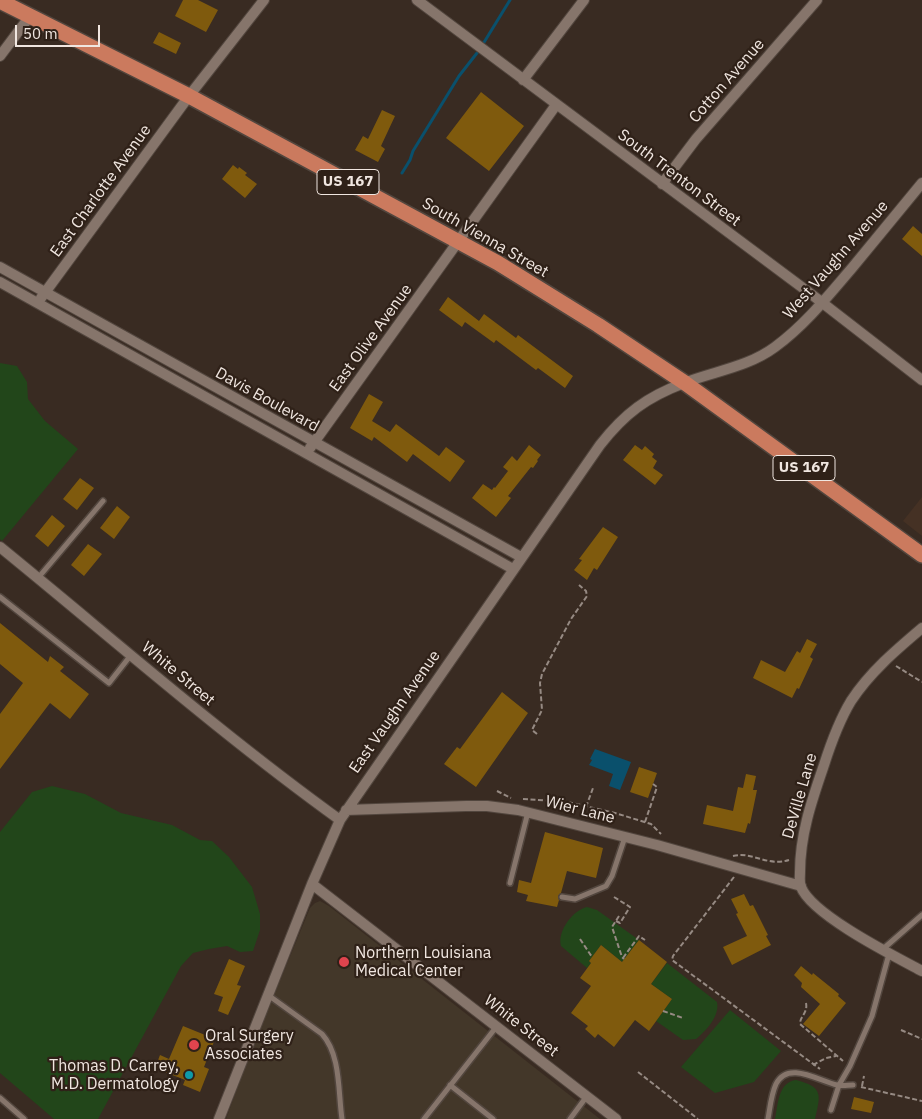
<!DOCTYPE html>
<html>
<head>
<meta charset="utf-8">
<style>
	body { margin:0 }
	#map { position:relative; width:922px; height:1119px; overflow:hidden; background:#392b22; font-family:"IBM Plex Sans",sans-serif }
	canvas { display:block }
	.scale { position:absolute; left:15px; top:25px; width:85px; height:22px; box-sizing:border-box; border:2px solid #f0e6e0; border-top:0; padding-left:6px; font-size:15px; line-height:18px; white-space:nowrap; color:#f0e6e0; -webkit-text-stroke:4px #2f2118; paint-order:stroke }
</style>
</head>
<body>
<div id="map">
<canvas width="922" height="1119"></canvas>
<div class="scale">50 m</div>
</div>
<script>
const g = document.querySelector('canvas').getContext('2d');
g.lineJoin = 'round';
function paint(path, color) { g.fillStyle = color; g.fill(path, 'evenodd'); }
function strokePath(path, color, width, dash) { g.strokeStyle = color; g.lineWidth = width; g.lineCap = dash ? 'butt' : 'round'; g.setLineDash(dash || []); g.stroke(path); }
function label(font, color, halo, rows, align = 'center') {
  g.font = font + ' "IBM Plex Sans",sans-serif'; g.lineWidth = 4.5; g.setLineDash([]); g.textBaseline = 'middle'; g.strokeStyle = halo; g.fillStyle = color; for (const [text, x, y, turn = 0] of rows) {
    g.save(); g.translate(x, y); g.rotate((+turn || 0) * Math.PI / 180); g.textAlign = isNaN(turn) ? turn : align; if (halo) g.strokeText(text, 0, 0); g.fillText(text, 0, 0); g.restore();
  }
}
const built = new Path2D(`
	M922 497V536L903 521Z`);
const medical = new Path2D(`
	M320 901 329 906 600 1119H226L250 1053 310 908 315 903Z`);
const green = new Path2D(`
	M0 363 17 366 27 382 28 399 45 421 78 449 2 541 0 539Z
	M52 786 85 794 121 813 172 825 200 840 212 841 229 857 252 887 260 914V930L253 951 240 952 227 946 209 949 193 953 181 966 98 1119H54L0 1073V832L32 792Z
	M587 907 597 910 639 940 622 962 601 945 589 961 591 963 587 968 561 946C557 931 573 910 587 907Z
	M667 963 717 1002C720 1016 706 1031 696 1039L683 1040 656 1021 672 999 651 984Z
	M730 1010 781 1051 754 1082 715 1093 681 1067Z
	M796 1080C823 1087 821 1094 815 1119H775C778 1105 778 1082 796 1080Z`);
const water = new Path2D(`
	M595 749 631 762 620 790 609 786 613 774 589 765 592 760 590 759Z`);
const stream = new Path2D(`
	M483 44 510 0
	M402 173 410 160 413 151 459 76 477 53`);
const building = new Path2D(`
	M183 0H198L218 10 206 32 175 16Z
	M159 32 181 43 176 54 153 43Z
	M481 92 524 126 489 171 446 138Z
	M382 110 395 116 381 146 385 149 378 162 355 150 363 136 368 139Z
	M233 165 238 169 239 167 247 173 245 175 257 184 245 198 222 179Z
	M913 226 922 234V256L902 239Z
	M448 297 479 321 484 314 516 338 518 335 573 376 565 388 538 368 536 370 496 340 494 343 465 322 462 327 439 310Z
	M369 394 383 402 372 421 390 432 396 424 439 456 446 447 465 461 450 482 413 454 407 462 374 437 372 441 350 428Z
	M529 445 541 455 537 460 538 461 533 468 531 467 508 496 511 498 496 517 472 498 483 484 492 490 494 487 495 488 508 471 503 467 512 456 517 461Z
	M635 445 642 450 645 446 654 454 652 457 657 461 653 468 663 475 655 485 623 460Z
	M80 478 94 488 77 510 63 499Z
	M117 506 130 517 114 539 100 528Z
	M52 515 65 526 48 547 35 536Z
	M603 527 618 537 597 570 594 568 587 580 574 570 582 560 579 559Z
	M88 544 102 554 84 576 71 565Z
	M0 623 48 662 50 656 64 667 60 671 89 694 70 719 50 703 0 769V714L23 683 0 664Z
	M807 639 817 644 810 657 813 659 799 689 797 688 792 698 753 678 761 660 785 672 797 651 800 653Z
	M502 692 528 713 476 787 444 764 457 747 460 749Z
	M639 767 657 773 648 798 630 792Z
	M746 774 756 776 753 790H757L750 824 748 823 745 833 703 824 707 805 733 811 738 787 743 788Z
	M545 832 603 848 596 878 567 871 561 893 558 896 559 900 557 907 526 901 528 895 517 892 519 880 531 883Z
	M744 894 750 906 753 905 768 935 766 936 771 945 732 965 723 947 747 936 736 914 738 913 731 899Z
	M639 940 667 962 651 984 672 999 649 1031 635 1020 614 1047 598 1034 595 1038 585 1029 588 1026 571 1013 591 986 580 978 591 963 589 961 601 945 622 962Z
	M229 959 245 966 237 985 241 986 228 1015 218 1011 223 997 214 994Z
	M801 966 812 975 813 973 839 994 838 996 846 1003 819 1036 803 1024 820 1004 801 987 802 983 794 975Z
	M183 1026 215 1039 204 1067 209 1069 200 1092 183 1085 185 1080 155 1068 160 1055 169 1059Z
	M854 1097 874 1102 871 1113 851 1109Z`);
const path = new Path2D(`
	M896 666 922 682
	M537 734 532 730 542 710 540 683 542 674 571 619 587 596 586 591 579 585
	M497 791 511 798
	M523 799 568 802 615 813 651 824 661 834
	M586 807 593 788
	M645 822 657 787 653 784
	M733 856C752 851 767 867 789 860
	M734 877 673 956 672 960 820 1069
	M614 897 630 907 620 923 616 921
	M619 916 612 927 622 957 624 959
	M580 939 592 957
	M623 958 639 936 645 940
	M806 1003C808 1013 800 1016 800 1024L843 1061
	M663 1011 683 1018
	M901 1030 922 1039
	M813 1065 826 1058 836 1056
	M638 1072 698 1119
	M862 1086 864 1076
	M861 1087 922 1101`);
const service = new Path2D(`
	M38 578 103 501
	M0 597 109 683 131 655
	M510 883 528 812
	M562 897 575 899 606 886 612 876 625 837
	M883 949 922 915
	M268 995 322 1034C341 1055 338 1092 342 1119
	M450 1085 493 1119
	M0 1098 24 1119
	M831 1110 839 1085 850 1066 872 1016 889 954
	M424 1119 497 1026
	M570 1119 587 1096
	M768 1119C770 1108 771 1095 776 1084 788 1060 819 1081 837 1085 842 1086 848 1085 853 1085`);
const minor = new Path2D(`
	M417 0 811 294 922 380
	M0 56 30 16
	M523 80 584 0
	M662 184 696 139 817 0
	M0 267 521 557
	M0 282 513 569
	M41 298 189 96 264 0
	M310 448 556 105
	M0 547C113 639 222 735 340 820
	M922 628C896 650 870 672 851 701 839 721 831 743 824 765 812 800 800 834 800 872 800 876 799 883 801 887 812 915 894 956 922 971
	M346 810 466 806H487L518 810 657 845 801 886
	M312 884 616 1119
	M219 1119 312 884 340 820 600 445C625 413 647 397 684 383 715 371 748 367 775 347 805 325 828 296 852 268 875 240 899 211 922 183`);
const trunk = new Path2D(`
	M0 1 189 96 498 263 598 325 685 383 922 555`);
const markers = [
	[344,962,6,"#e0444e"],
	[194,1045,6,"#e0444e"],
	[189,1075,5,"#0f9aa8"]
];
const shields = [
	[348,182,62],
	[804,468,62]
];
const shieldNames = [
	["US 167",348,182],
	["US 167",804,468]
];
const streetNames = [
	["Cotton Avenue",727,81,-49],
	["South Trenton Street",679,178,37],
	["East Charlotte Avenue",101,191,-54],
	["South Vienna Street",485,238,30],
	["West Vaughn Avenue",836,260,-49],
	["East Olive Avenue",371,338,-54],
	["Davis Boulevard",267,400,29],
	["White Street",178,674,40],
	["East Vaughn Avenue",395,712,-55],
	["DeVille Lane",800,796,-74],
	["Wier Lane",580,810,14],
	["White Street",521,1026,38]
];
const poiNames = [
	["Northern Louisiana",355,953],
	["Medical Center",355,971],
	["Oral Surgery",205,1036],
	["Associates",205,1054],
	["Thomas D. Carrey,",179,1066,"right"],
	["M.D. Dermatology",179,1084,"right"]
];
paint(built, '#453124');
paint(medical, '#433729');
paint(green, '#22461a');
paint(water, '#0a506c');
strokePath(stream, '#0a506c', 3);
paint(building, '#7f5a0d');
strokePath(service, '#52463e', 8);
strokePath(minor, '#52463e', 12);
strokePath(trunk, '#52463e', 18);
strokePath(path, '#968a83', 2, [5, 2.5]);
strokePath(service, '#86756b', 5);
strokePath(minor, '#86756b', 10);
strokePath(trunk, '#cb7a5e', 15);
for (const [x, y, r, color] of markers) { const dot = new Path2D(); dot.arc(x, y, r, 0, 2 * Math.PI); g.fillStyle = color; g.fill(dot); strokePath(dot, '#2f2118', 2); }
for (const [x, y, w] of shields) { const box = new Path2D(); box.roundRect(x - w / 2, y - 12.5, w, 25, 4); g.fillStyle = '#2f2118'; g.fill(box); strokePath(box, '#f0e6e0', 1); }
label('bold 15px', '#f0e6e0', null, shieldNames);
label('16px', '#f0e6e0', '#2f2118', streetNames);
label('16px', '#f0e6e0', '#2f2118', poiNames, 'left');
</script>
</body>
</html>
